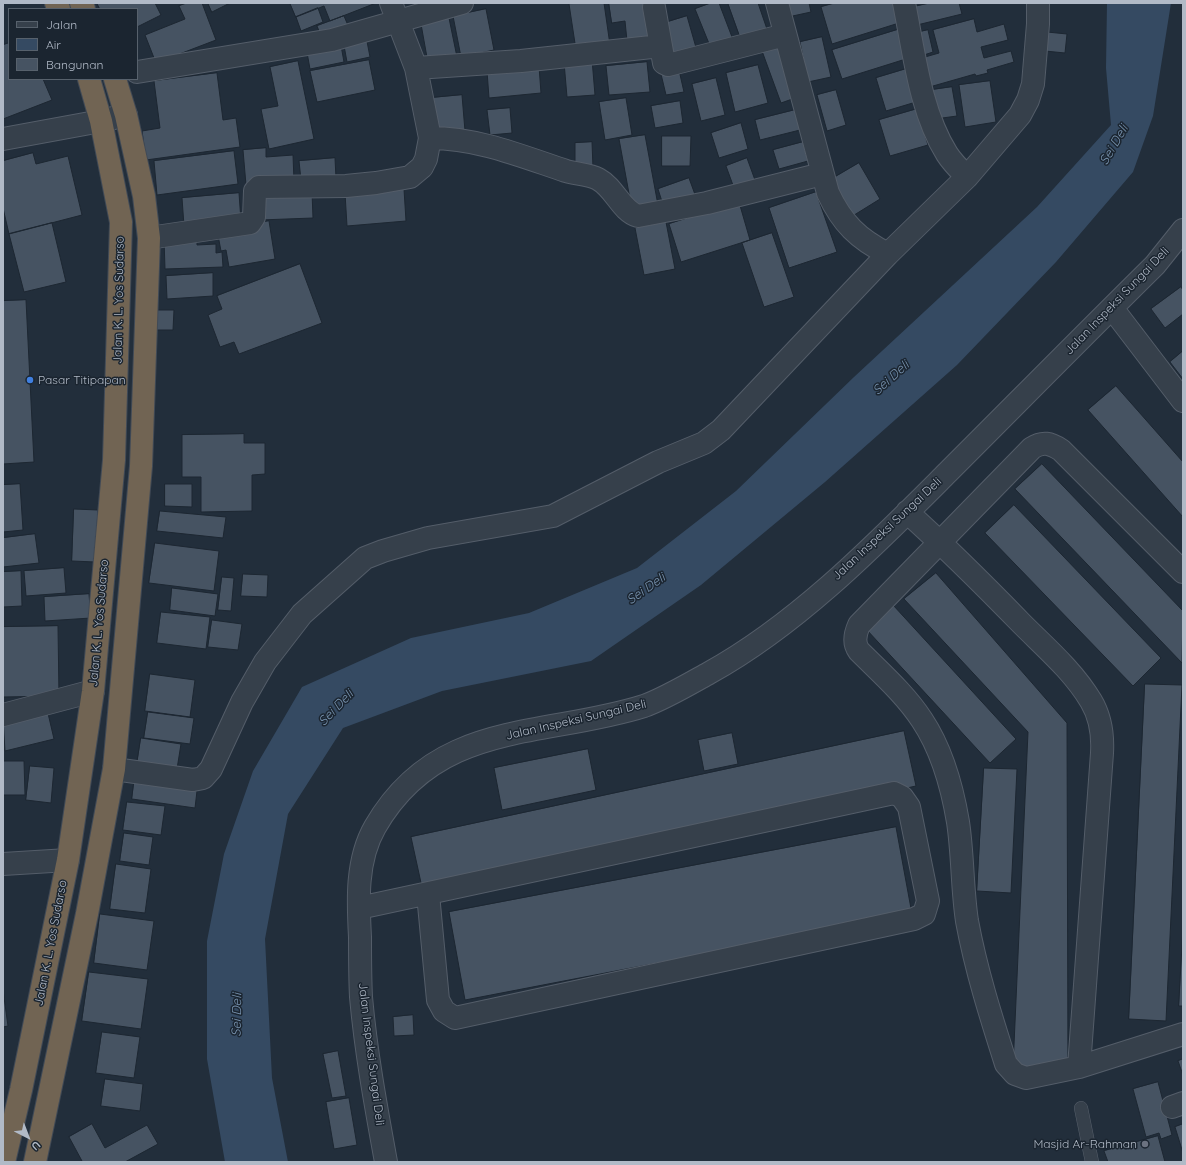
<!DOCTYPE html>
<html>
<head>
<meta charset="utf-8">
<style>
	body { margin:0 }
	#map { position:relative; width:1186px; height:1165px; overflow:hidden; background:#222e3b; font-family:Quicksand,sans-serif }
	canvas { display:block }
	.frame { position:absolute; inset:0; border:4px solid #b1bac7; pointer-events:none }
	.legend { position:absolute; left:8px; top:8px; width:130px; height:72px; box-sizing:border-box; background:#1b2530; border:1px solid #57616c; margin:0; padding:5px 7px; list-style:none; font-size:12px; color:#b1bac7 }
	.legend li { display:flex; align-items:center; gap:8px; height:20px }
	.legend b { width:20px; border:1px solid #57616c }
	.north { position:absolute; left:8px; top:1117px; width:40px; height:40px; -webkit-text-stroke:3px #1b2530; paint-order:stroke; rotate:138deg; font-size:11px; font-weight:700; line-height:16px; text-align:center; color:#b1bac7 }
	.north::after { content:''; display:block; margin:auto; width:14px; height:18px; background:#b1bac7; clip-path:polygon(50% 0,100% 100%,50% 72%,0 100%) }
</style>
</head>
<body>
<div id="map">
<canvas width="1186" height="1165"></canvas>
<div class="frame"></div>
<ul class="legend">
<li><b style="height:5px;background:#36404b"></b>Jalan</li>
<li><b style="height:11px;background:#354a62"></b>Air</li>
<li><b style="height:11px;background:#465362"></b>Bangunan</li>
</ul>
<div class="north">U</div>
</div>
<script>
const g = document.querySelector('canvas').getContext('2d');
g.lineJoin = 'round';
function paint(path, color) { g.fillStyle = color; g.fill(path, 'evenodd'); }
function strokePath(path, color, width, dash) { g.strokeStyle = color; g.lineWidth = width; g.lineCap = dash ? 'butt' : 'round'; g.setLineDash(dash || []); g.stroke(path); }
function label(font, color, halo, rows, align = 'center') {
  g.font = font + ' Quicksand,sans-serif'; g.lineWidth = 3; g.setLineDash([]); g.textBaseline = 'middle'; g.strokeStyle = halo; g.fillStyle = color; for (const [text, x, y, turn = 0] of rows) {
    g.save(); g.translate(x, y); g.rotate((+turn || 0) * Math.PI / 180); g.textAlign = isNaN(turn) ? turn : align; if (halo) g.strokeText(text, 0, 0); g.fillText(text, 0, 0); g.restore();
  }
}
const water = new Path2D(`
	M1107 3H1171L1153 116 1133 172 1056 262 957 365 825 482 701 585 591 661 442 691 343 728 288 814 265 939 272 1078 288 1162H225L207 1059V941L224 854 253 771 302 687 411 638 529 613 637 568 736 491 854 377 1037 207 1111 125 1106 68Z`);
const building = new Path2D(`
	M97 3H155L161 15 137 27V9H100Z
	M187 3H202L216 40 156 63 145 35 185 19 179 6Z
	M208 3H230L212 12Z
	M290 3H376L330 21 324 6 296 17Z
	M604 3 610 45 576 50 569 4Z
	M609 3H648L653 38 627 41 625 21 612 23Z
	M711 3H719L732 37 710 46 695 9Z
	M728 3H758L768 32 742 42Z
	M785 3H809L811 12 788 17Z
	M835 3H893L899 23 832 44 821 7Z
	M930 3H959L962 14 917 25 913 7Z
	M318 8 323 22 301 31 296 17Z
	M486 9 494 50 461 57 453 16Z
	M344 16 350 30 323 41 317 26Z
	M687 16 697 51 670 58 661 24Z
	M449 18 457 57 428 63 421 24Z
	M974 19 977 32 1004 24 1008 40 981 47 984 58 1011 51 1014 62 987 70 988 73 976 76 975 74 926 88 918 59 939 53 933 30Z
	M900 29 909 58 842 79 832 50Z
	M928 30 933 52 921 56 915 33Z
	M1047 32 1067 34 1065 53 1045 51Z
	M366 36 370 57 347 62 343 40Z
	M822 37 831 77 808 82 800 42Z
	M340 40 344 62 310 69 306 47Z
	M9 43V79H43L52 100 3 119V45Z
	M780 45 798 97 781 103 762 51Z
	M592 59 595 95 567 97 564 62Z
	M369 60 375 90 317 102 310 71Z
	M298 61 314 139 269 149 261 109 278 106 270 67Z
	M647 62 650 92 609 95 606 66Z
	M758 65 768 103 735 112 726 73Z
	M539 66 541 93 489 98 487 71Z
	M906 69 916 102 886 111 876 78Z
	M679 70 684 92 666 95 661 74Z
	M217 73 223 120 236 118 240 147 146 160 142 131 160 128 154 81Z
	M716 78 725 115 701 121 692 84Z
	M990 81 996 122 965 127 959 85Z
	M952 87 957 116 935 119 931 90Z
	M836 90 846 125 827 131 817 95Z
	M462 95 465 131 434 135 430 98Z
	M626 98 632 135 605 140 599 102Z
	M680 101 683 123 655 128 651 106Z
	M510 108 512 133 490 135 487 110Z
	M917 109 928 145 890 156 879 120Z
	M795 110 800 130 760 140 755 120Z
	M741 123 748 149 719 158 711 133Z
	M645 135 658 205 632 210 619 139Z
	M662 136H691L690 166H662Z
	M592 142 593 168 575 169V143Z
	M803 142 808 161 779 169 773 150Z
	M266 148V157L293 155 294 181 246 185 243 150Z
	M234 151 238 184 157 195 154 161Z
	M33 153 36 164 68 156 82 215 9 234 3 208V161Z
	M335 158 336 178 301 180 299 161Z
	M747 158 755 180 734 188 726 166Z
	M859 163 880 199 851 217 830 180Z
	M689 178 697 200 665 211 658 189Z
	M404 189 406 221 347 226 345 193Z
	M312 192 313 218 260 220V194Z
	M816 192 837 252 789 268 769 208Z
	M239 193 241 221 184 226 182 198Z
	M739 202 750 240 681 262 669 224Z
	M269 221 275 259 229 267 226 250 221 251 217 230Z
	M666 222 675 269 644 275 635 228Z
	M52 223 66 282 24 292 9 234Z
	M772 233 794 297 764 307 742 243Z
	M197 238V245L216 244V253L222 252 223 267 165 269 164 239Z
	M300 264 322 323 239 354 234 342 220 347 208 315 222 309 217 296Z
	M213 273V296L167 299 166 276Z
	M1181 287 1183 290V314L1165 328 1151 309Z
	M26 300 34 462 3 464V301Z
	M157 310H174L173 330H156Z
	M1183 351V379L1170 362Z
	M1116 386 1183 462V517L1088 410Z
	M244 434V443H265V474L252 475V511L201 512V477H182V435Z
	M1042 464 1183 611 1182 663 1015 489Z
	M20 484 23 530 3 532V485Z
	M165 484H192V507L165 506Z
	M1014 505 1161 658 1133 686 985 533Z
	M74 509 98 510 95 562 72 561Z
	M160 511 226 517 223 538 157 531Z
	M35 534 39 563 3 567V538Z
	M155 543 219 551 214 591 149 583Z
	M64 568 66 593 26 596 24 571Z
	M21 571 22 606 3 607V572Z
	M936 573 1067 723 1068 1068 1013 1067 1028 732 904 599Z
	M243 574 268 575 267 597 241 596Z
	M222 577 234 578 231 611 218 610Z
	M172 588 218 594 215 616 170 610Z
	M89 594 91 618 45 621 44 597Z
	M893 605 1016 739 990 763 866 629Z
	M161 612 210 617 206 649 157 643Z
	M212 620 242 624 238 650 208 647Z
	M58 626 59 696 3 697V627Z
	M150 674 195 680 190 717 145 711Z
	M1145 684 1182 685 1166 1021 1129 1019Z
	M47 709 54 739 5 751 3 719Z
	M148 712 194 718 190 744 144 738Z
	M904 731 916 786 423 892 411 837Z
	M732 733 738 764 704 771 698 740Z
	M141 738 181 744 177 769 137 764Z
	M588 749 596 790 502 810 494 768Z
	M3 761H24L25 795H3Z
	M30 766 54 768 51 803 26 800Z
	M984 768 1017 769 1011 893 977 891Z
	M134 783 197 791 195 808 132 799Z
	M127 802 165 806 161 835 123 830Z
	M896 827 912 914 465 1000 449 912Z
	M124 833 153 837 149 865 120 861Z
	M116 864 151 869 145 913 110 909Z
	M100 914 154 921 147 970 94 963Z
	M1183 928V1006H1179Z
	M89 972 148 979 141 1029 82 1021Z
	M3 990 8 1026 3 1027Z
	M413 1015 414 1035 394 1036 393 1017Z
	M102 1032 140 1037 134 1078 96 1073Z
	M338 1051 346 1096 332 1098 323 1054Z
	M1183 1059V1075L1178 1061Z
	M105 1079 143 1084 140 1111 101 1106Z
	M1158 1082 1172 1135 1161 1139 1159 1133 1146 1137 1133 1089Z
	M349 1098 357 1145 334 1149 326 1102Z
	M92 1124 105 1148 147 1125 158 1144 125 1162H80L82 1161 69 1137Z
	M1183 1124V1153L1175 1127Z
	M1158 1136 1165 1162H1108L1104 1151Z`);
const lane = new Path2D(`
	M1081 1108 1092 1162`);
const street = new Path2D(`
	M777 3 828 193C842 223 858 239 888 254
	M904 3C914 52 920 111 947 154 952 162 960 170 967 177
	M654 7 664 63 668 65 785 35
	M416 68 521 61 661 46
	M137 72 332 40 462 3
	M430 138C478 138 521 156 566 171 576 174 589 174 598 179 615 188 621 211 638 216L707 203 822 174
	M3 139 101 121 126 115
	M149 238 250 223 254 217 255 191 259 187 346 186 376 183 410 177 422 167 426 159 430 138 416 68 391 3
	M1112 308 1183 401
	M907 512C947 548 985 586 1022 624 1046 648 1073 671 1091 701 1100 716 1103 736 1102 753L1079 1067
	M1183 572 1061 450C1050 443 1043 441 1032 448L859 625C855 634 853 643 859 651 881 673 905 694 922 720 942 750 952 786 958 822 963 855 962 888 967 921 976 970 991 1017 1006 1064L1015 1074 1026 1078 1079 1067 1183 1034
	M3 715 93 691
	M114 769 193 780 203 778 211 769 242 702 265 662 302 614 365 558 383 551 428 538 553 516 658 462 704 443 721 430 888 254 967 177 1020 115 1028 100 1033 84 1038 24V3
	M3 864 68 860
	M359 908 894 793 902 797 909 807 928 901 924 914 914 919 455 1018 444 1011 438 1000 428 894
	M1172 1107 1183 1103
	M386 1162C376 1107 366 1053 361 997 360 977 360 957 360 937 358 901 356 860 375 827 437 719 543 738 644 706 664 699 691 683 709 673 798 624 877 543 948 472 1017 403 1086 333 1155 265L1183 230`);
const highway = new Path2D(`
	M56 3 59 9
	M81 3 84 9
	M4 1162 21 1090 68 860 93 691 114 460 121 222 101 121 89 79
	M35 1162 87 914 114 769 141 466 149 238 144 196 126 115 115 79`);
const markers = [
	[30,380,4,"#3f7fe0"],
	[1145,1144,4,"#6b7280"]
];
const streetNames = [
	["Jalan K. L. Yos Sudarso",119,300,-89],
	["Jalan Inspeksi Sungai Deli",1117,301,-46],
	["Jalan Inspeksi Sungai Deli",887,529,-43],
	["Jalan K. L. Yos Sudarso",99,623,-85],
	["Jalan Inspeksi Sungai Deli",576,720,-13],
	["Jalan K. L. Yos Sudarso",51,943,-79],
	["Jalan Inspeksi Sungai Deli",371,1054,83]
];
const poiNames = [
	["Pasar Titipapan",38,380],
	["Masjid Ar-Rahman",1137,1144,"right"]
];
const waterNames = [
	["Sei Deli",1114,145,-60],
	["Sei Deli",891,378,-42],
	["Sei Deli",646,589,-35],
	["Sei Deli",336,708,-46],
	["Sei Deli",237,1015,-89]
];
paint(water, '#354a62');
paint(building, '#465362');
strokePath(building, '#1d2732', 1);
strokePath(lane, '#545d69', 14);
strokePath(street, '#545d69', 24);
strokePath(highway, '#414a56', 24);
strokePath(lane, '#36404b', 13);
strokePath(street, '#36404b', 22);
strokePath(highway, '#716453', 22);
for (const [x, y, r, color] of markers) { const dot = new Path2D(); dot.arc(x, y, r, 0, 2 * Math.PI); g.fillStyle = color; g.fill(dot); strokePath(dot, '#1b2530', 1.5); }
label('12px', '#b1bac7', '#1b2530', streetNames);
label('12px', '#b1bac7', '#1b2530', poiNames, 'left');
label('italic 13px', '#7893af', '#1b2530', waterNames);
</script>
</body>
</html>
